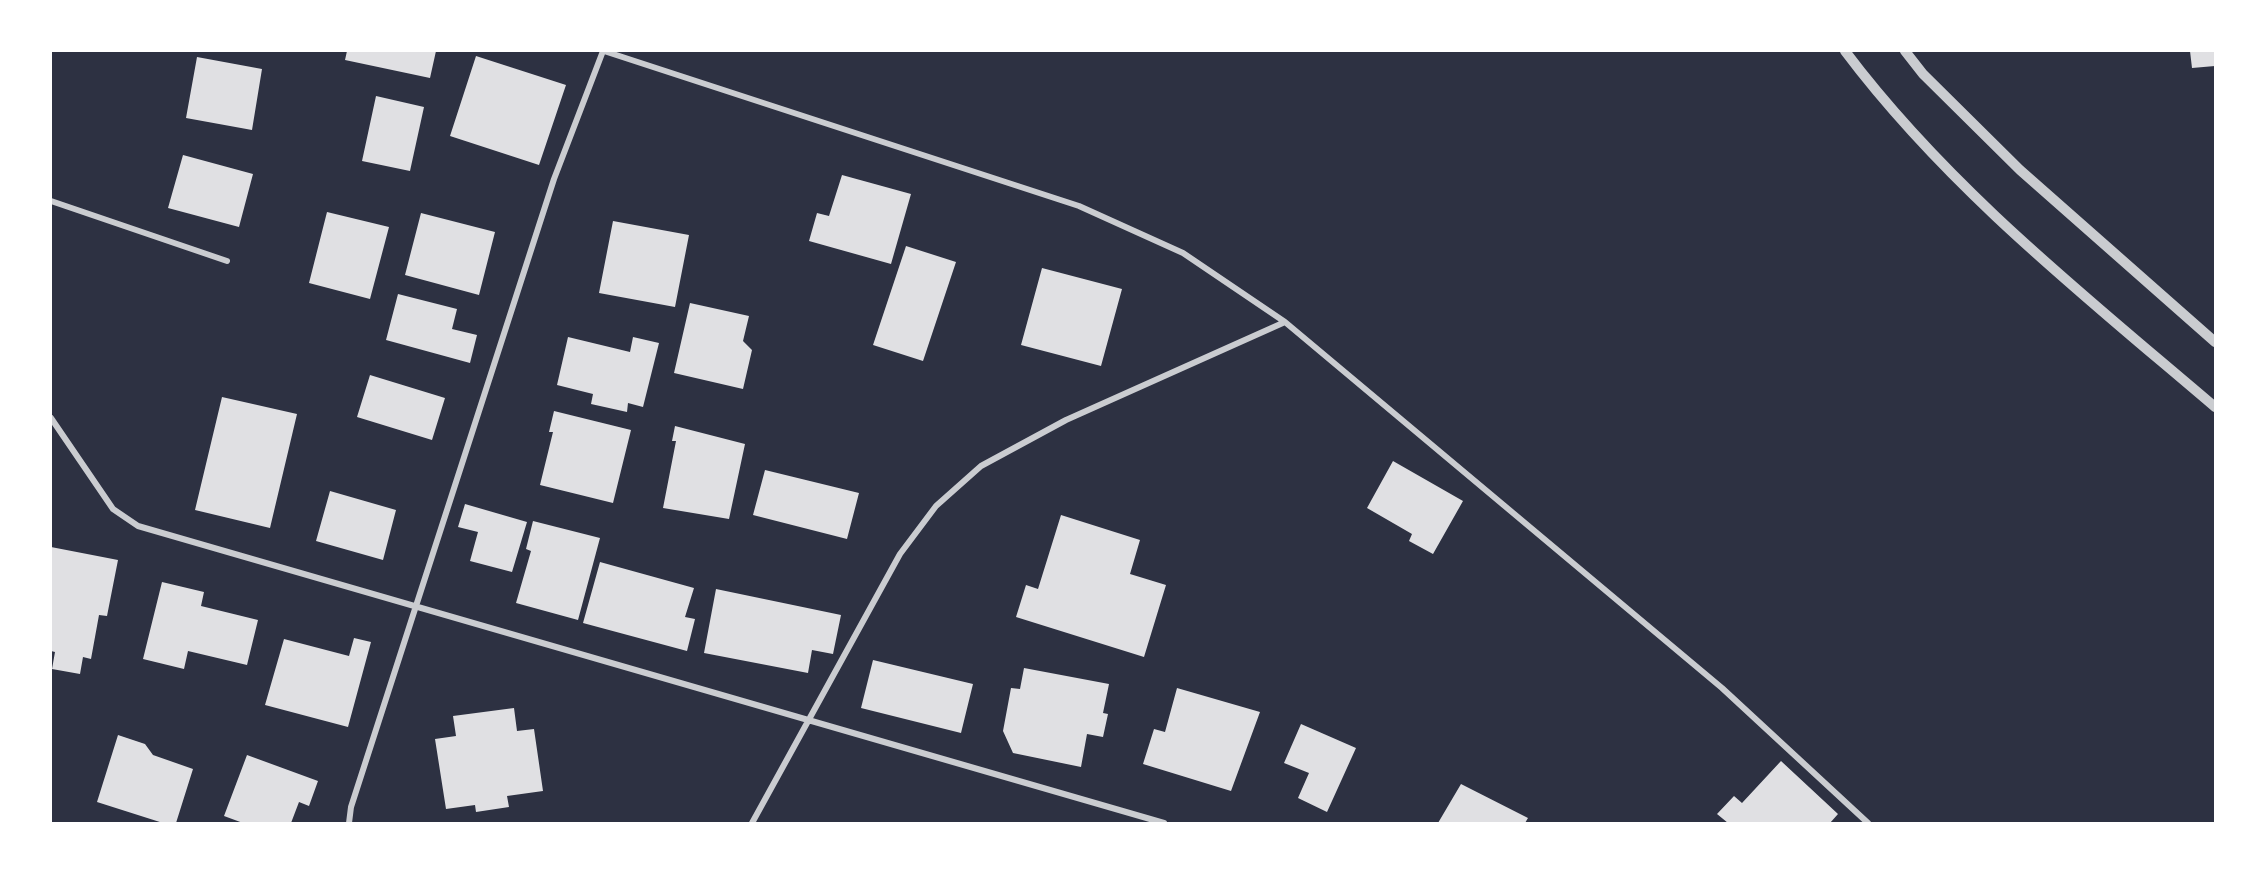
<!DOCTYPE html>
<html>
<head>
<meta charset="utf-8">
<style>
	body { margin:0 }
	#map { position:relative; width:2266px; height:874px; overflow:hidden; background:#2d3142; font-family:"PT Sans",sans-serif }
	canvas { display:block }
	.frame { position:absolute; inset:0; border:52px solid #fff; pointer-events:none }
</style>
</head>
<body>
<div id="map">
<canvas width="2266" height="874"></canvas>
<div class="frame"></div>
</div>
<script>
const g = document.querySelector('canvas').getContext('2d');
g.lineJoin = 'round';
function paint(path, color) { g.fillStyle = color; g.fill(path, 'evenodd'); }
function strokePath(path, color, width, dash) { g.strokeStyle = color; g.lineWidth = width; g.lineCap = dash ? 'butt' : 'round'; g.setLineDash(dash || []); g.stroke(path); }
const building = new Path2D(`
	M347 51H436L430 78 345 60Z
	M2190 51H2215V66L2192 68Z
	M476 56 566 85 539 165 450 136Z
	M197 57 262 69 252 130 186 118Z
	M376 96 424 107 410 171 362 161Z
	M183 155 253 174 239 227 168 208Z
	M842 175 911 194 891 264 809 241 817 213 829 216Z
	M327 212 389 227 370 299 309 283Z
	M421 213 495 232 479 295 405 275Z
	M613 221 689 235 675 307 599 293Z
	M906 246 956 262 923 361 873 345Z
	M1042 268 1122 289 1101 366 1021 345Z
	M398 294 457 309 452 329 477 335 470 363 386 340Z
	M690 303 749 316 743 341 752 350 743 389 674 373Z
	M568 337 630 352 633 337 659 343 643 407 628 403 627 412 591 404 593 394 557 385Z
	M370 375 445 398 432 440 357 417Z
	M222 397 297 414 270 528 195 510Z
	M554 411 631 430 613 503 540 485 553 432H549Z
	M675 426 745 444 729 519 663 508 676 441H672Z
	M1393 461 1463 501 1433 554 1409 541 1412 534 1367 508Z
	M765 470 859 493 847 539 753 515Z
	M330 491 396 510 383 560 316 541Z
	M465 504 527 522 512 572 470 561 478 532 458 527Z
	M1061 515 1140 540 1130 574 1166 585 1144 657 1016 617 1026 585 1038 589Z
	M533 521 600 538 578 620 516 603 531 551 526 549Z
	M51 547 118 560 107 616 99 615 91 659 83 657 80 674 52 669 55 652 51 651Z
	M600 562 694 588 685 617 695 619 687 651 583 623Z
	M162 582 204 592 201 606 258 620 247 665 188 651 184 669 143 659Z
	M716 589 841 615 833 654 812 650 808 673 704 653Z
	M354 638 371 642 348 727 265 705 284 639 349 656Z
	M873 660 973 684 961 733 861 708Z
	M1024 668 1109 684 1103 713 1108 714 1103 737 1087 734 1081 767 1013 753 1003 731 1011 688 1020 689Z
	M1177 688 1260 712 1231 791 1143 764 1154 729 1165 732Z
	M514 708 517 731 534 729 543 791 507 796 509 807 476 812 475 805 446 809 435 739 456 736 453 716Z
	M1301 724 1356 748 1327 812 1298 798 1309 773 1284 763Z
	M118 735 145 744 153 755 193 769 176 823H163L97 802Z
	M247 755 318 781 309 806 299 802 291 823H243L224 816Z
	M1781 761 1838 814 1830 823H1728L1717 814 1734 796 1742 803Z
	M1461 784 1528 818 1525 823H1438Z`);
const minor = new Path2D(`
	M604 51 1079 206 1183 253 1285 322 1722 688 1868 823
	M51 201 227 261
	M51 418 113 509 138 526 1164 823
	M349 823 351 807 554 179 603 51
	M752 823 900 554 936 506 981 466 1066 420 1285 322`);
const tertiary = new Path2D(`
	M1845 51C1948 188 2085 296 2215 407
	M1905 51 1923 74 2020 170 2215 342`);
paint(building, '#e0e0e3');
strokePath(minor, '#caccd0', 6);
strokePath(tertiary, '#caccd0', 10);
</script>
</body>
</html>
